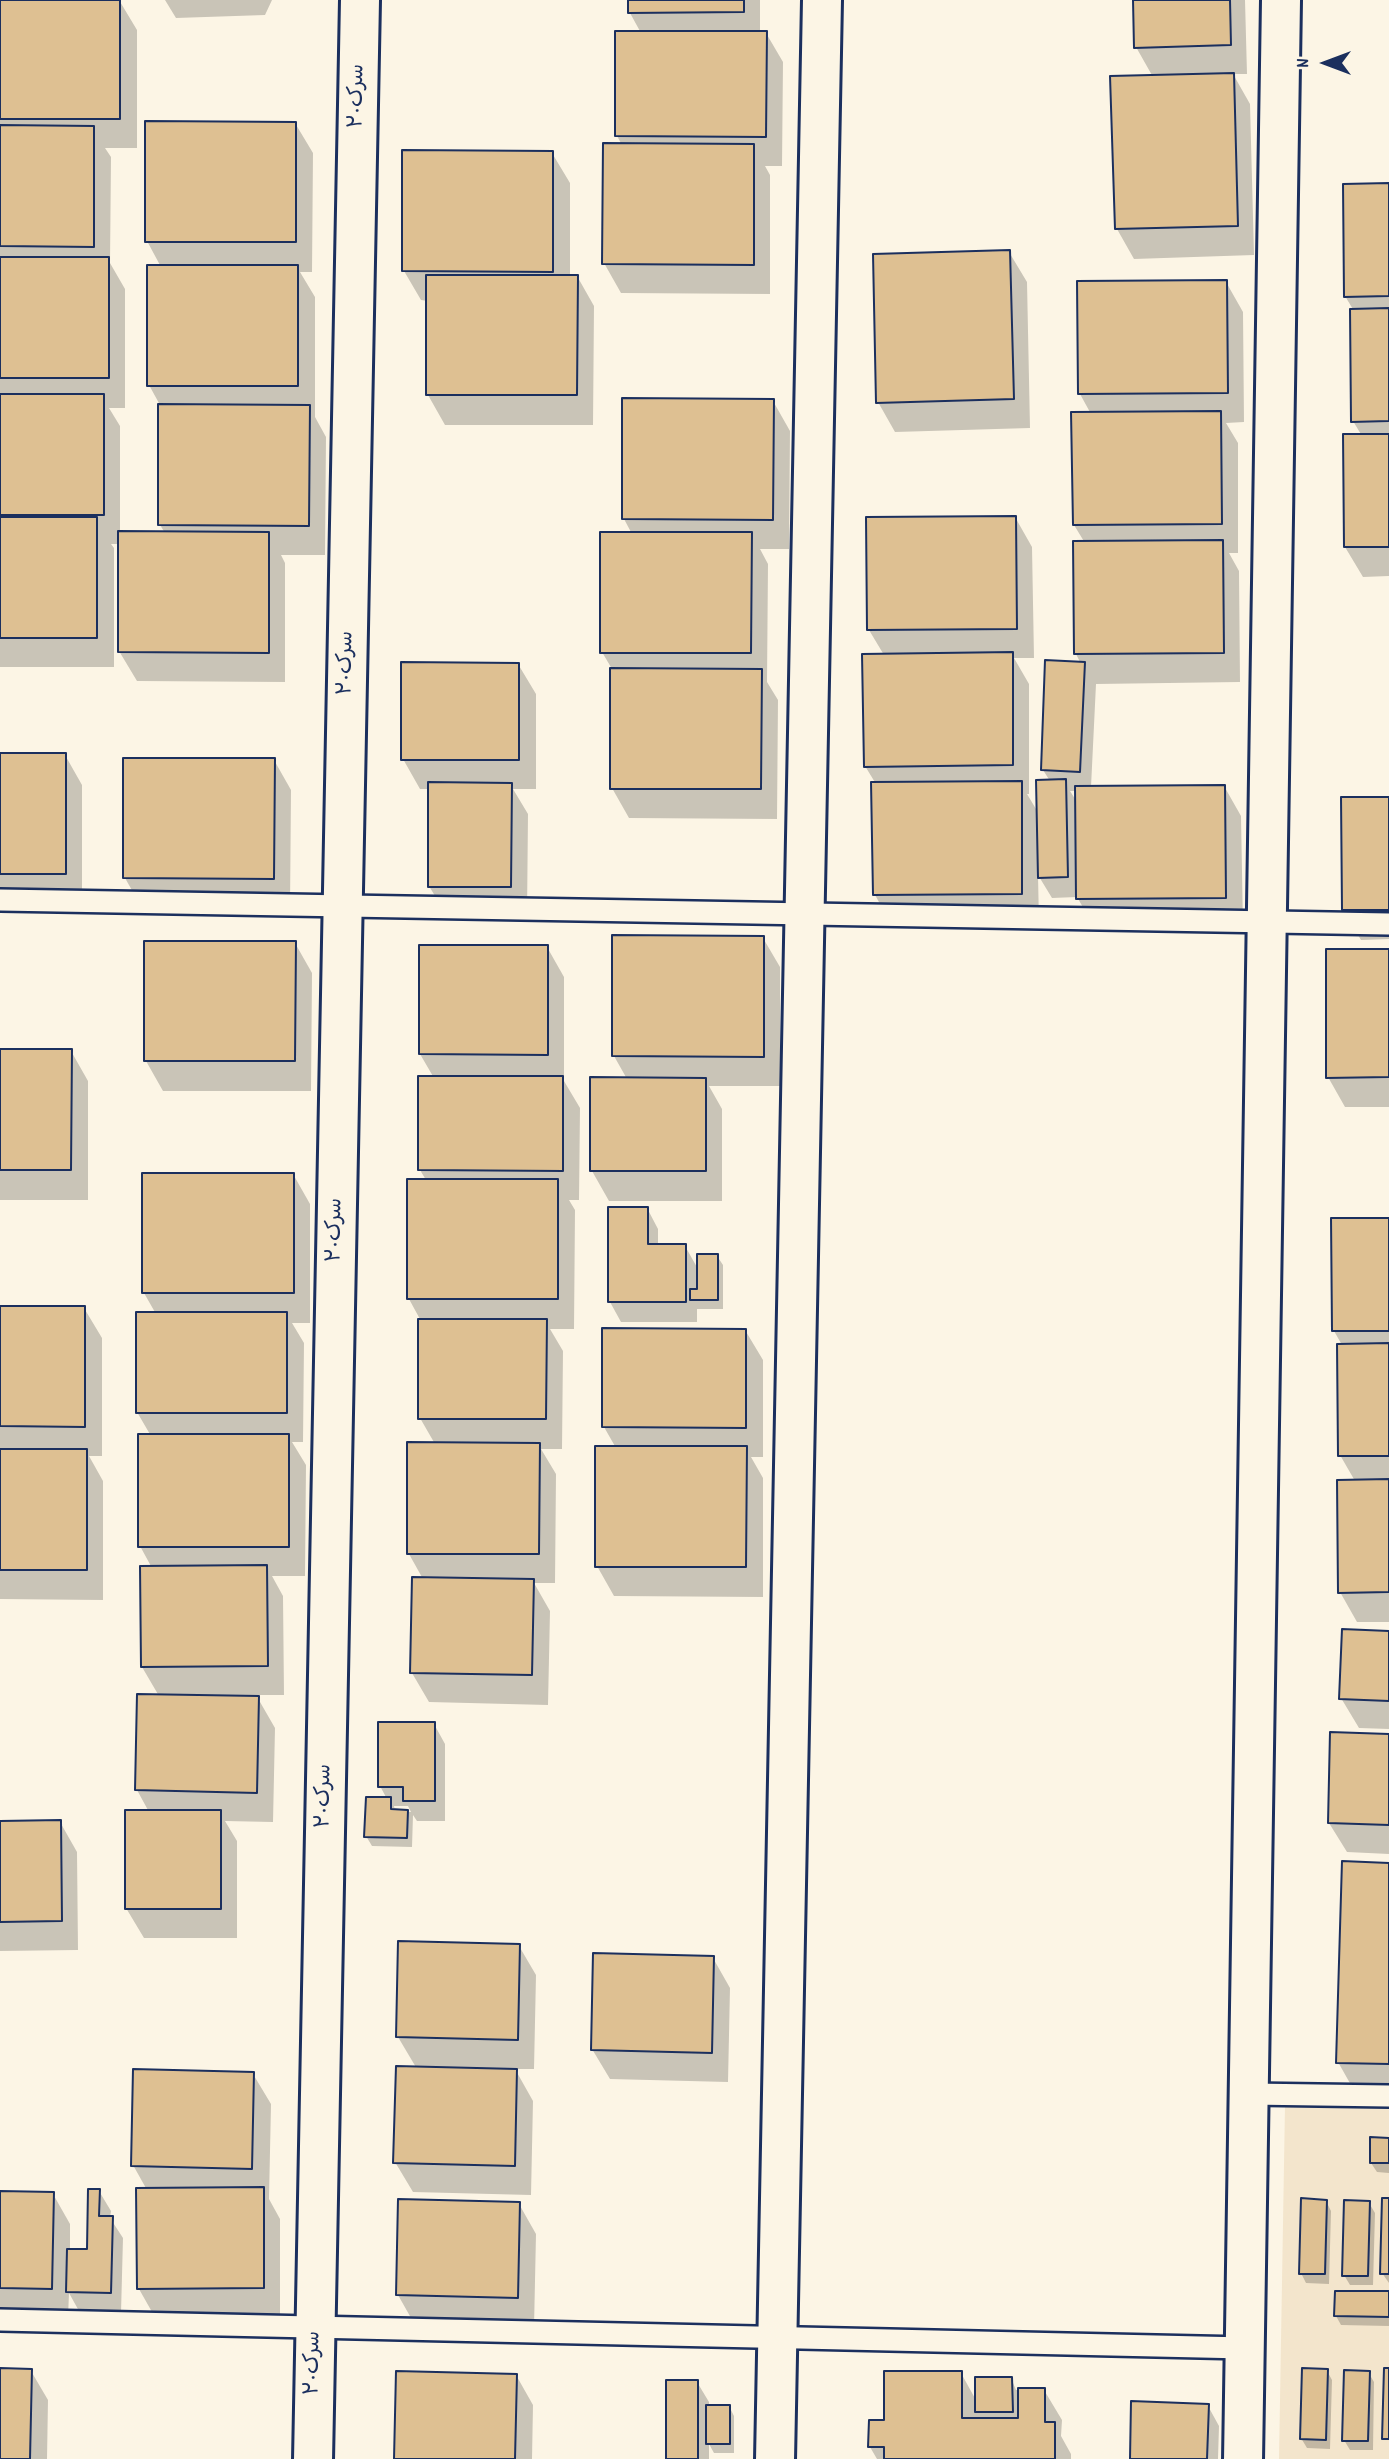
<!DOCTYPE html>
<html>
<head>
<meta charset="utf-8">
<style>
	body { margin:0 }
	#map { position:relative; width:1389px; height:2459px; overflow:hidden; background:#fcf5e5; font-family:Dekko,sans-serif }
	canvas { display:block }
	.north { position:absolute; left:1291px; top:28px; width:70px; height:70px; -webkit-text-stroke:5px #fcf5e5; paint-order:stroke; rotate:270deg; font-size:19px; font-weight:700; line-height:28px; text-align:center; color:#1b2f5e }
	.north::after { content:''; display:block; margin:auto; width:24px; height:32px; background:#1b2f5e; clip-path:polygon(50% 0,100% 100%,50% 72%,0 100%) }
</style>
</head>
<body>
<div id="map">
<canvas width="1389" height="2459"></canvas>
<div class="north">N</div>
</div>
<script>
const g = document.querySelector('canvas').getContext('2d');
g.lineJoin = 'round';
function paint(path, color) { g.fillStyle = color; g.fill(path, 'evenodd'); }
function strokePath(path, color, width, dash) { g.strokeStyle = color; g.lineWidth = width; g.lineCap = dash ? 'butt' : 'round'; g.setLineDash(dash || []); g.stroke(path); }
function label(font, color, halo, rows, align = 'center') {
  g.font = font + ' Dekko,"Playpen Sans Arabic",sans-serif'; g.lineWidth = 5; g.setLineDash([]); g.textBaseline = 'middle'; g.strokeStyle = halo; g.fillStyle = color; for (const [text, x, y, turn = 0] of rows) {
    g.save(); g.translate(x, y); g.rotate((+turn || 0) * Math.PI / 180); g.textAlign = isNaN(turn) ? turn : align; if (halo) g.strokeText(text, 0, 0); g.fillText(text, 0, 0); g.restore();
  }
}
const built = new Path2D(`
	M1285 2105 1389 2106V2459H1279Z`);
const shadow = new Path2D(`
	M0 0H119L137 30V148H105L111 157 110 263 125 289V408H109L120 426V533H165L160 525V405L149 385 161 267 147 241 295 123 313 153 312 272H300L315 297V417L326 437 325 555H281L285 563V682L137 681 119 651 120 544H111L114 548V667H0Z
	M165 0H272L265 15 176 18Z
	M630 0H760V33H766L783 62 782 166H765L770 175V294L621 293 604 263 622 145 617 136 641 33 630 13Z
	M1134 0H1245L1247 74H1233L1250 104 1254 255 1134 259 1117 229 1153 77 1136 47Z
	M552 153 570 183V276H577L594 306 593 425H445L428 395V301L421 300 404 271Z
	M1389 185V576L1363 577 1345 547 1362 436 1353 421 1354 311 1345 296Z
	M1009 252 1027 282 1030 428 895 432 878 402Z
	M1226 282 1243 312 1244 422 1226 423 1238 443V553H1229L1239 571 1240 682 1096 684 1091 787 1224 786 1241 816 1243 927 1095 928 1077 897 1052 898 1038 875 1039 923 892 925 875 895 876 784 865 766 884 655 869 630 1015 517 1032 547 1034 658H1014L1029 684V794H1027L1039 814 1050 781 1043 770 1081 664 1076 654 1085 543 1074 525 1091 414 1080 394ZM1070 791H1077V802Z
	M773 401 790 431 789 549H760L768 564 767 682 778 700 777 819 629 818 612 788V669L602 652 632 534 624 519Z
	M518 664 536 694V789H513L528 814 527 916H447L429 886V789H420L403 759Z
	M0 755H65L82 785V903H0Z
	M274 760 291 790 290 908H142L125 878Z
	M1389 799V939L1361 940 1343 910Z
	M763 938 780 967V1086H709L722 1109V1201H609L592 1171 627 1079 614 1056Z
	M295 943 312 973 311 1091H163L146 1061Z
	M547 947 564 977V1081L580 1108 579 1200H569L575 1210 574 1329H550L563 1351 562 1449H541L556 1474 555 1583H534L550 1611 548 1705 429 1702 412 1673 423 1579 409 1554 435 1444 420 1418 421 1321 409 1299 426 1180 420 1170 434 1078 420 1054Z
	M1389 950V1107H1345L1328 1077Z
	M0 1051H71L88 1081V1200H0Z
	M293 1174 310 1204V1323H292L304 1343 303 1442H292L306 1465 305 1576H272L283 1596 284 1695H256L275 1728 273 1822 225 1821 237 1841V1938H144L126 1908 149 1812 137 1790 159 1696 142 1667 152 1568 140 1546 151 1436 137 1412 156 1314 144 1293Z
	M647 1208 658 1229V1246H685L698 1269 717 1256 723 1265V1309H697V1322H621L610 1302Z
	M1389 1219V1622H1357L1340 1592 1355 1481 1340 1455 1342 1345 1334 1331Z
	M0 1307 84 1308 102 1338V1456H89L103 1481V1600L0 1599Z
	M745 1330 763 1360V1457H751L763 1478V1597L614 1596 597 1566 616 1448 604 1427Z
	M1389 1633V1729L1359 1728 1341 1698Z
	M434 1724 445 1744V1821H417L413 1815 412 1847 372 1846 366 1836 387 1799 380 1786ZM394 1806H408L411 1812 395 1811Z
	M1389 1735V1854L1347 1852 1329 1823Z
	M0 1822H60L77 1852 78 1950 0 1951Z
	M1389 1864V2101H1360L1338 2062Z
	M519 1946 536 1975 534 2069H515L533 2101 531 2195 413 2192 395 2162 417 2069 398 2037Z
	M713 1958 730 1988 728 2082 610 2079 592 2049Z
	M253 2074 271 2104 269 2199 280 2219V2318L156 2319 139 2289 147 2190 133 2165Z
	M1389 2140V2173L1377 2172 1371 2163Z
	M99 2191 111 2211 110 2218 123 2238 121 2313 79 2311 69 2293 68 2318 0 2317V2193L53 2194 70 2224V2250L88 2251Z
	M1389 2200V2283L1382 2273Z
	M1326 2201 1331 2211 1329 2284 1306 2283 1301 2273Z
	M1369 2203 1375 2213 1373 2285H1350L1344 2275Z
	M519 2204 536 2234 534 2328 415 2325 398 2295Z
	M1389 2293V2326L1341 2325 1336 2316Z
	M0 2370 31 2371 48 2400 47 2459H0Z
	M1327 2371 1332 2380 1330 2449 1307 2448 1301 2438Z
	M1368 2372 1374 2382 1373 2450H1350L1344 2440Z
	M961 2373 977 2402 1011 2378 1016 2390H1044L1062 2420 1061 2436 1071 2454V2459H877L870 2447 886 2422Z
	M516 2375 533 2405 532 2459H395Z
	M697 2382 709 2402V2406H729L734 2416V2453H714L709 2444V2459H668Z
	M1208 2406 1219 2426 1218 2459H1131Z`);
const building = new Path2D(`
	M0 0H120V119H0Z
	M628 0H744V12L628 13Z
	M1133 0H1230L1231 45 1134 48Z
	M615 31H767L766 137 615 136Z
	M1234 73 1238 226 1115 229 1110 76Z
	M145 121 296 122V242H145Z
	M0 125 94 126V247L0 246Z
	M603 143 754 144V265L602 264Z
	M402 150 553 151V272L402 271Z
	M1389 183V296L1344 297 1343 184Z
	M1010 250 1014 399 876 403 873 254Z
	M0 257H109V378H0Z
	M147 265H298V386H147Z
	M426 275H578L577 395H426Z
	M1227 280 1228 393 1078 394 1077 281Z
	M1389 308V421L1351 422 1350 309Z
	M0 394H104V515H0Z
	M622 398 774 399 773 520 622 519Z
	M158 404 310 405 309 526 158 525Z
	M1221 411 1222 524 1073 525 1071 412Z
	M1343 434H1389V547H1344Z
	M1016 516 1017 629 867 630 866 517Z
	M0 517H97V638H0Z
	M118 531 269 532V653L118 652Z
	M600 532H752L751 653H600Z
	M1223 540 1224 653 1074 654 1073 541Z
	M1013 652V765L864 767 862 654Z
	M1045 660 1085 662 1080 772 1041 770Z
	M401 662 519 663V760H401Z
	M610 668 762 669 761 789H610Z
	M0 753H66V874H0Z
	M123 758H275L274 879 123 878Z
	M1066 779 1068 877 1038 878 1036 780Z
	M1022 781V894L873 895 871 782Z
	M428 782 512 783 511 887H428Z
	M1225 785 1226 898 1076 899 1075 786Z
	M1341 797H1389V910H1342Z
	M612 935 764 936V1057L612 1056Z
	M144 941H296L295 1061H144Z
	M419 945H548V1055L419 1054Z
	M1326 949H1389V1077L1326 1078Z
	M0 1049H72L71 1170H0Z
	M418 1076H563V1171L418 1170Z
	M590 1077 706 1078V1171H590Z
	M142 1173H294V1293H142Z
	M407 1179H558V1299H407Z
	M608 1207H648V1244H686V1302H608Z
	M1331 1218H1389V1331H1332Z
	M697 1254H718V1300H690V1289H697Z
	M0 1306H85V1427L0 1426Z
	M136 1312H287V1413H136Z
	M418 1319H547L546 1419H418Z
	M602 1328 746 1329V1428L602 1427Z
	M1389 1343V1456H1338L1337 1344Z
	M138 1434H289V1547H138Z
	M407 1442 540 1443 539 1554H407Z
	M595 1446H747L746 1567H595Z
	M0 1449H87V1570H0Z
	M1389 1479V1592L1338 1593 1337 1480Z
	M267 1565 268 1666 141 1667 140 1566Z
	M412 1577 534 1579 532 1675 410 1673Z
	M1342 1629 1389 1631V1701L1339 1699Z
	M137 1694 259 1696 257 1793 135 1790Z
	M378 1722H435V1801H403V1787H378Z
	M1330 1732 1389 1734V1825L1328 1823Z
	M366 1797H391V1809L408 1810 407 1838 364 1837Z
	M125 1810H221V1909H125Z
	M61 1820 62 1921 0 1922V1821Z
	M1342 1861 1389 1863V2064L1336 2063Z
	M398 1941 520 1944 518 2040 396 2037Z
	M593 1953 714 1956 712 2053 591 2050Z
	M396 2066 517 2069 515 2166 393 2163Z
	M133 2069 254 2072 252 2169 131 2166Z
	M1370 2137 1389 2138V2163H1370Z
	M264 2187V2288L137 2289 136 2188Z
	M88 2189H100L99 2216H113L111 2293 66 2292 67 2249H87Z
	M0 2191 54 2192 52 2289 0 2288Z
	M1301 2198 1327 2200 1325 2274H1299Z
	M1382 2198H1389V2274H1380Z
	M398 2199 520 2202 518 2298 396 2295Z
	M1344 2200 1370 2201 1368 2276H1342Z
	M1335 2291H1389V2317L1334 2316Z
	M0 2368 32 2369 30 2459H0Z
	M1302 2368 1328 2369 1326 2440 1300 2439Z
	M1384 2368H1389V2439H1382Z
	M1344 2370 1370 2371 1368 2441H1342Z
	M396 2371 517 2374 515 2459H394Z
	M884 2371H962V2418H1018V2388H1045V2422H1055V2459H884V2447H868L869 2420H884Z
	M975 2377H1012L1013 2412H975Z
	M666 2380H698V2459H666Z
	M1131 2401 1209 2404 1207 2459H1130Z
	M706 2405H730V2444H706Z`);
const lane = new Path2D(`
	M0 900 1389 924
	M1249 2094 1389 2096
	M0 2320 1245 2348`);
const street = new Path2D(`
	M313 2459 360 0
	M775 2459 822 0
	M1243 2459 1281 0`);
const streetNames = [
	["سرک۲۰",359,96,-89],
	["سرک۲۰",348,663,-89],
	["سرک۲۰",337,1230,-89],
	["سرک۲۰",326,1796,-89],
	["سرک۲۰",315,2363,-89]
];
paint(built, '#f3e5cc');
paint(shadow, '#0003');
paint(building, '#dec092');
strokePath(building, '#1b2f5e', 2);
strokePath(lane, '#1b2f5e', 26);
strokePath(street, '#1b2f5e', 44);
strokePath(lane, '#fcf5e5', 21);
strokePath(street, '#fcf5e5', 38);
label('21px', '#1b2f5e', '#fcf5e5', streetNames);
</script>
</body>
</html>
